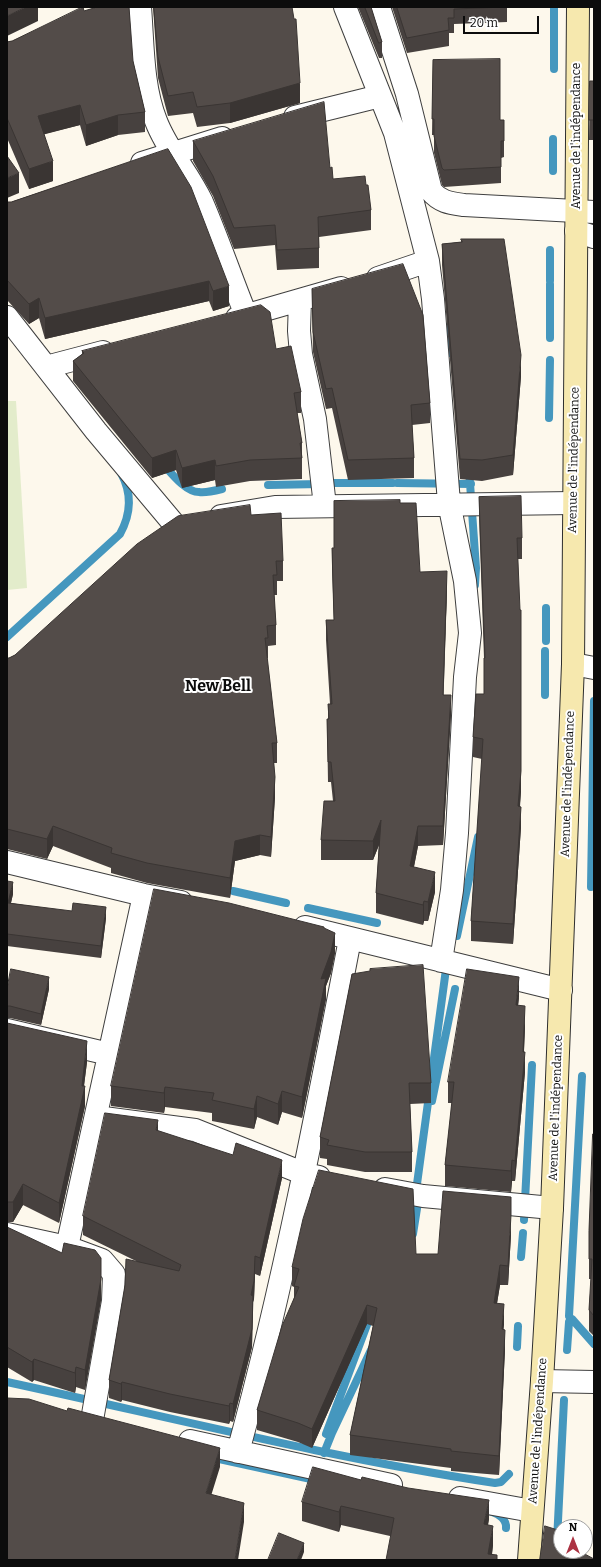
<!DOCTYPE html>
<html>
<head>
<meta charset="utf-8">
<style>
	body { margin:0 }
	#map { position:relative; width:601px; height:1567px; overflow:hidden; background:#fdf8ec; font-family:Bitter,serif }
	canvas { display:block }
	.frame { position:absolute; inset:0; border:8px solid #0c0c0c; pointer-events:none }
	.north { position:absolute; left:553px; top:1519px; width:40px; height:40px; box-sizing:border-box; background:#fff; border:1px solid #9e9e9e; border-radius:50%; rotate:0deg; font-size:11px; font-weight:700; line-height:16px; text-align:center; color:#0c0c0c }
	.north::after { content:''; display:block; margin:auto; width:14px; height:18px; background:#ac3343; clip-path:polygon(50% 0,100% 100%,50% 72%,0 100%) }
	.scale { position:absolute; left:463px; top:16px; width:76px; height:18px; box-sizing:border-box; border:2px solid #0c0c0c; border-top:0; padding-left:5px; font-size:12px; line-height:14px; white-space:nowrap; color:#0c0c0c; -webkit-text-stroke:3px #fff; paint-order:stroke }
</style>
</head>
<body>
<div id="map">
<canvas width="601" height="1567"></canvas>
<div class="frame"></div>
<div class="north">N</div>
<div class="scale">20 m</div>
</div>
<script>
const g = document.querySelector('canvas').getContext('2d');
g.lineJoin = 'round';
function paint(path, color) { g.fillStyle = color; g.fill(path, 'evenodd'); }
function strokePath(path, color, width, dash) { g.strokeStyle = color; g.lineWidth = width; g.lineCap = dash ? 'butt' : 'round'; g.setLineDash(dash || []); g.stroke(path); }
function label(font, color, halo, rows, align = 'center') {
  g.font = font + ' Bitter,serif'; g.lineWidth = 4; g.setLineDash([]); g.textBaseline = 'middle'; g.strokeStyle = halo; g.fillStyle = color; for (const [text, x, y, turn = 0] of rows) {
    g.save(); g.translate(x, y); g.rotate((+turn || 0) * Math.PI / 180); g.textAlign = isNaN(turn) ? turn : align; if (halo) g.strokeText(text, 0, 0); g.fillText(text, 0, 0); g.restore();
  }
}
const pitch = new Path2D(`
	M7 401H16L27 588 7 590Z`);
const stream = new Path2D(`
	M554 7V69
	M553 171V139
	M550 281V250
	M550 284V338
	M445 327 451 353
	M549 418 550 360
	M164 465C172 474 186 492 199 492 206 493 214 491 222 489
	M469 469 476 568 475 585
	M334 483H393
	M397 483 471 484
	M268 485 321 484
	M7 637 120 534C131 514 132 493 121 473
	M546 641V608
	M545 695V651
	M591 887 594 701
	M233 891 286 903
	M308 908 377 923
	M457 936 478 837
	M432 1101 455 989
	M417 1184 446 969
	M524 1220 532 1065
	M413 1234 419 1196
	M521 1257 523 1233
	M569 1316 582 1076
	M572 1319 594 1344
	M517 1347 518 1326
	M567 1350 569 1322
	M7 1382C169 1417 330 1458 495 1483L501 1482 509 1474
	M326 1434 371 1314
	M324 1453 332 1433 371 1350
	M210 1457 320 1481
	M492 1512C499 1514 507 1520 506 1528
	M557 1541 564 1400`);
const minor = new Path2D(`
	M140 7C143 44 142 86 156 121 167 150 189 174 202 202 218 239 231 278 246 315
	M345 7 395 133 428 261 433 299 449 503 465 581 470 633 465 677 457 833 452 890 441 961
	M379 7 407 94 431 191C440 202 450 203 464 205L594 212
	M295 117 380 96
	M142 163 222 138
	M576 231 594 237
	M378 278 428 261
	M300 300 299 331 301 354 315 419 325 506
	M7 317 96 431 174 524
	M237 318 341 288
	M46 367 103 352
	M221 516 275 507 573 503
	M573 664 594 668
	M7 862 144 895 181 902
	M305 927 561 990
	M7 1030 109 1054
	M96 1117 195 1130 305 1174 319 1177
	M385 1189 423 1196 552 1208
	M7 1234 67 1247 102 1260 114 1274 113 1301 92 1420
	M67 1247 144 895
	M190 1441 391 1485
	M238 1452C284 1283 317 1111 350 939
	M460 1498 532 1511`);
const tertiary = new Path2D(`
	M542 1381 594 1382`);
const secondary = new Path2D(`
	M529 1560 542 1381 552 1208 573 664 578 7`);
const wall = new Path2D(`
	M153 7H292L300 103 230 123 197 127 193 113 168 116 158 78Z
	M358 7H371L382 42V58H379Z
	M392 7H507V22L454 24V33H449V46L407 53Z
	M84 11 133 61 145 112V132L118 135 86 146 80 125 44 134 53 181 29 189 7 138V42L12 41Z
	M433 60 500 120 504 141V157L501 158V183L444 187 442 185 434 153V135H432Z
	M590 81H594V140H589Z
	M193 141 330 168 333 179 366 185 371 210V230L319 237V268L277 270 275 245 234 249 213 196 193 161Z
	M168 149 229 306 213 311 209 301 45 339 39 318 29 324 7 300V202H11Z
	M461 239 521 376 513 475 482 481 460 479 442 265V244L461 242Z
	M312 289 430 403V423L412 425 414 458V478L348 480 332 408 326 409 313 352Z
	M276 349 301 392V413H297L302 443V479L250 481 216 487 215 480 182 488 176 470 152 478 73 381V361L82 354V351Z
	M479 497 522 538V559H518L521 791 520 807 521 827 513 944 471 941V921L482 759 473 757V737L484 694V658L479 517Z
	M400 503 420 572 447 590 443 695 451 714 443 845 418 846 414 867 435 892 428 921H424L423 925 376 913V893L379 845 373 860H321V840L333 801 331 782H328L327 719H328V704H330L326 640V620H334L332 568V548H334Z
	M251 515 283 561V581H277V595H274L276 625V645L268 646V658H267L277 743V763H274L275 797 271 857 260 855 235 861 230 898 147 883 111 873V868L53 846 47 859 7 849V658H9L15 655Z
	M7 881 13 894 11 903 106 918 101 958 7 946Z
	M324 928 335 953 331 973 326 986V999L302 1118 282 1112 278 1125 257 1117 254 1129 212 1121V1113L165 1107 164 1113 111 1106V1086Z
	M352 974 431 1083V1103L410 1104 412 1152V1172H365L327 1165V1159L320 1158V1137Z
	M7 989H49L41 1025 10 1018H7Z
	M519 997 518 1005 525 1026 524 1052 525 1072 515 1181H512L511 1192 445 1186V1165L452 1103H448V1082Z
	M7 1023 87 1062 84 1086 85 1106 59 1223 23 1205 13 1222H7Z
	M158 1131 282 1178 260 1276 255 1274 254 1299 253 1302 252 1347 233 1422 230 1421 229 1424 170 1412 122 1400 121 1402 109 1398V1380L125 1285 138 1262 83 1235V1216Z
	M594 1134V1336L589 1331V1310L591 1279H589V1231Z
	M7 1227 101 1278V1300L85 1390 76 1387 75 1393 34 1380 32 1382 7 1367Z
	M511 1235 508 1285H500L497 1303 504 1324 503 1330 505 1349 499 1475 451 1471V1468L350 1455V1435L373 1326 367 1324 312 1448 298 1442 257 1430V1410L294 1298V1287L292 1286V1267L416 1254H438Z
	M302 1502 489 1519 488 1525 493 1545 492 1555 497 1560 341 1525 339 1532 302 1521Z`);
const shadedWall = new Path2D(`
	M26 7H38V21L7 36V16Z
	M300 83V103L230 123V103Z
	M80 105V125L38 136V116Z
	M118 115V135L86 146V125Z
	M53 161V181L29 189V169Z
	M19 173V193L7 198V178Z
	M209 281V301L45 339V318Z
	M229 286V306L213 311V291Z
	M39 298V318L29 324V304Z
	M521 355V376L513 475V455Z
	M176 450V470L152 478V458Z
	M215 460V480L182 488V468Z
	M447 571V590L443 714V695Z
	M451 695V714L443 845V826Z
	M521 771V791L518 827V806Z
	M275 777V797L271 857V837Z
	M521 807V827L513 944V924Z
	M381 820V840L373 860V841Z
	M53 826V846L47 859V839Z
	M418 826V846L410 886V866Z
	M260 835V855L235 861 230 898V878L235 841Z
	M435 872V892L428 921V902Z
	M13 882V894L8 915V903Z
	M424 901V921L423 925V905Z
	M106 907V918L101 958V946Z
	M335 933V953L331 973 326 986V999L302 1118V1097L321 979Z
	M49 977V989L41 1025V1014Z
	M519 977V997L516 1025V1005Z
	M525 1006V1026L523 1072V1052Z
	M87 1041V1062L83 1093 85 1086V1106L59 1223V1203L82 1086Z
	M525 1052V1072L515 1181V1161Z
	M165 1087V1107L164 1113V1093Z
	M282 1091V1112L278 1125V1104Z
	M257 1096V1117L254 1129V1109Z
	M158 1120V1138L156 1130Z
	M282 1160V1178L260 1276V1258Z
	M512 1160V1181L511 1192V1171Z
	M23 1184V1205L13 1222V1202Z
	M511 1215V1235L508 1285V1266Z
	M255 1256V1274L254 1299 253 1302 252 1347 233 1422V1404L251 1295Z
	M101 1258V1300L85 1390V1370Z
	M500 1265V1285L494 1322V1303Z
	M504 1304V1324L502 1349V1329Z
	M367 1305V1324L312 1448V1429Z
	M505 1330V1349L499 1475V1456Z
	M34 1359V1380L32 1382V1362Z
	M76 1367V1387L75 1393V1373Z
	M122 1382V1400L121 1402V1384Z
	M230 1403V1421L229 1424V1406Z
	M220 1448V1467L206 1512V1493Z
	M489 1500V1519L484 1544V1524Z
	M244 1503V1522L238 1560H235Z
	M341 1506V1525L339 1532V1512Z
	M493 1526V1545L491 1560 488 1554Z
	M304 1543V1552L301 1560H297Z`);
const building = new Path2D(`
	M7 7H26L7 16Z
	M83 7 84 11 97 7H129L133 61 145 112 118 115 86 125 80 105 38 116 53 161 29 169 7 118V42L12 41Z
	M154 7H292L294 19H296L300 83 230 103 197 107 193 92 168 96 158 57Z
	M365 7H371L382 42 379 43Z
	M397 7H505L454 9V18H448L449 30 407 38Z
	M500 59V120H504V141H501V167L444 170 442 168 434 136V119H432L433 60Z
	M590 81H594V120H589Z
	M324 102 330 168 332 167 333 179 365 176 366 185H368L371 210 318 217 319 248 277 250 275 225 234 228 213 176 193 141Z
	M168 149 191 187 229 286 213 291 209 281 45 318 39 298 29 304 7 280V202H11Z
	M7 156 19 173 7 178Z
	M461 239H504L521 355 513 455 482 460 460 459 442 244 462 242Z
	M403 264 423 315 430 403 411 405 414 458 348 460 332 388 326 389 313 332 312 289Z
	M261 305 270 312 276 349 291 346 301 392 294 393 302 443H300L302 458 250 460 216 466 215 460 182 468 176 450 152 458 73 361 84 353 82 351Z
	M521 496 522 538H517L520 610H521V771L518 806 521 807 513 924 471 921 483 739 473 737 476 694H484V658H485L479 497Z
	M400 500V503H416L420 572 447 571 443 695H451L443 826H418L410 866 435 872 428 902 424 901 423 905 376 893 381 820 373 841 321 840 324 801H335L331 762H328L327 719H329L328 704H332L326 620H334L332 548H334V501Z
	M250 505 251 515 281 513 283 561H276L277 575H273L276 625 267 626 268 638H265L277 743H272L275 777 271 837 260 835 235 841 230 878 147 863 111 853 112 848 53 826 47 839 7 829V658H9L15 655 137 544 178 516Z
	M7 881 13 882 8 903 72 911 73 903 106 907 101 946 7 934Z
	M154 889 229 903 324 927V928L335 933 331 952 321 979 326 978 302 1097 282 1091 278 1104 257 1096 254 1109 212 1100 214 1093 165 1087 164 1093 111 1086Z
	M423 965 431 1083H409L412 1152H365L327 1145 329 1140 320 1137 352 974 370 971V969Z
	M11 969 49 977 41 1014 10 1006H7V989Z
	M467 969 519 977 516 1005 525 1006 523 1052H525L515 1161 512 1160 511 1171 445 1165 454 1082H448Z
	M7 1023 87 1041 82 1086H85L59 1203 23 1184 13 1202H7Z
	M105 1113 158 1120 156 1130 233 1155 236 1143 282 1160 260 1258 255 1256 254 1281 251 1295 253 1296 252 1329 233 1404 230 1403 229 1406 170 1394 122 1382 121 1384 109 1380 125 1285 126 1259 179 1271 181 1265 83 1216Z
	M593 1134H594V1316L589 1310 592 1259H589V1231Z
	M319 1170 413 1189 416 1254H438L443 1191 511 1197V1215L508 1266 500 1265 494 1303 504 1304 502 1329 505 1330 499 1456 451 1451V1449L350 1435 377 1308 367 1305 312 1429 298 1423 257 1410 282 1326 299 1287 294 1286 299 1269 292 1267 303 1219Z
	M7 1227 62 1253 64 1243 95 1250 101 1258V1279L85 1370 76 1367 75 1373 34 1359 32 1362 7 1347Z
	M7 1398 29 1399 67 1411 68 1408 220 1448 206 1493 244 1503 235 1560H7Z
	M313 1467 361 1480 362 1477 408 1488 489 1500 484 1524 493 1526 488 1554 497 1555V1560H386L394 1518 341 1506 339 1512 302 1502Z
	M545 1526 561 1531V1551H581V1552L594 1559V1560H540Z
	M279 1533 304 1543 297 1560H268Z`);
const streetNames = [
	["Avenue de l'indépendance",577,136,-90],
	["Avenue de l'indépendance",574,460,-89],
	["Avenue de l'indépendance",568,784,-88],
	["Avenue de l'indépendance",556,1108,-88],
	["Avenue de l'indépendance",538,1431,-86]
];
const districtNames = [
	["New Bell",218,687]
];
paint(pitch, '#e3eccb');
strokePath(stream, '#4597be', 8);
strokePath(minor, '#3f3f3f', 24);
strokePath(tertiary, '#3f3f3f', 24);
strokePath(secondary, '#2e2e2e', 24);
strokePath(minor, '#fff', 22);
strokePath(tertiary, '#fff', 22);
strokePath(secondary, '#f6e8ae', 22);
paint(wall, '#47413f');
paint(shadedWall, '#3a3533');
paint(building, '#534c49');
strokePath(building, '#3a3533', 1);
label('12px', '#0c0c0c', '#fff', streetNames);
label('bold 16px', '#0c0c0c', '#fff', districtNames);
</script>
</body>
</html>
